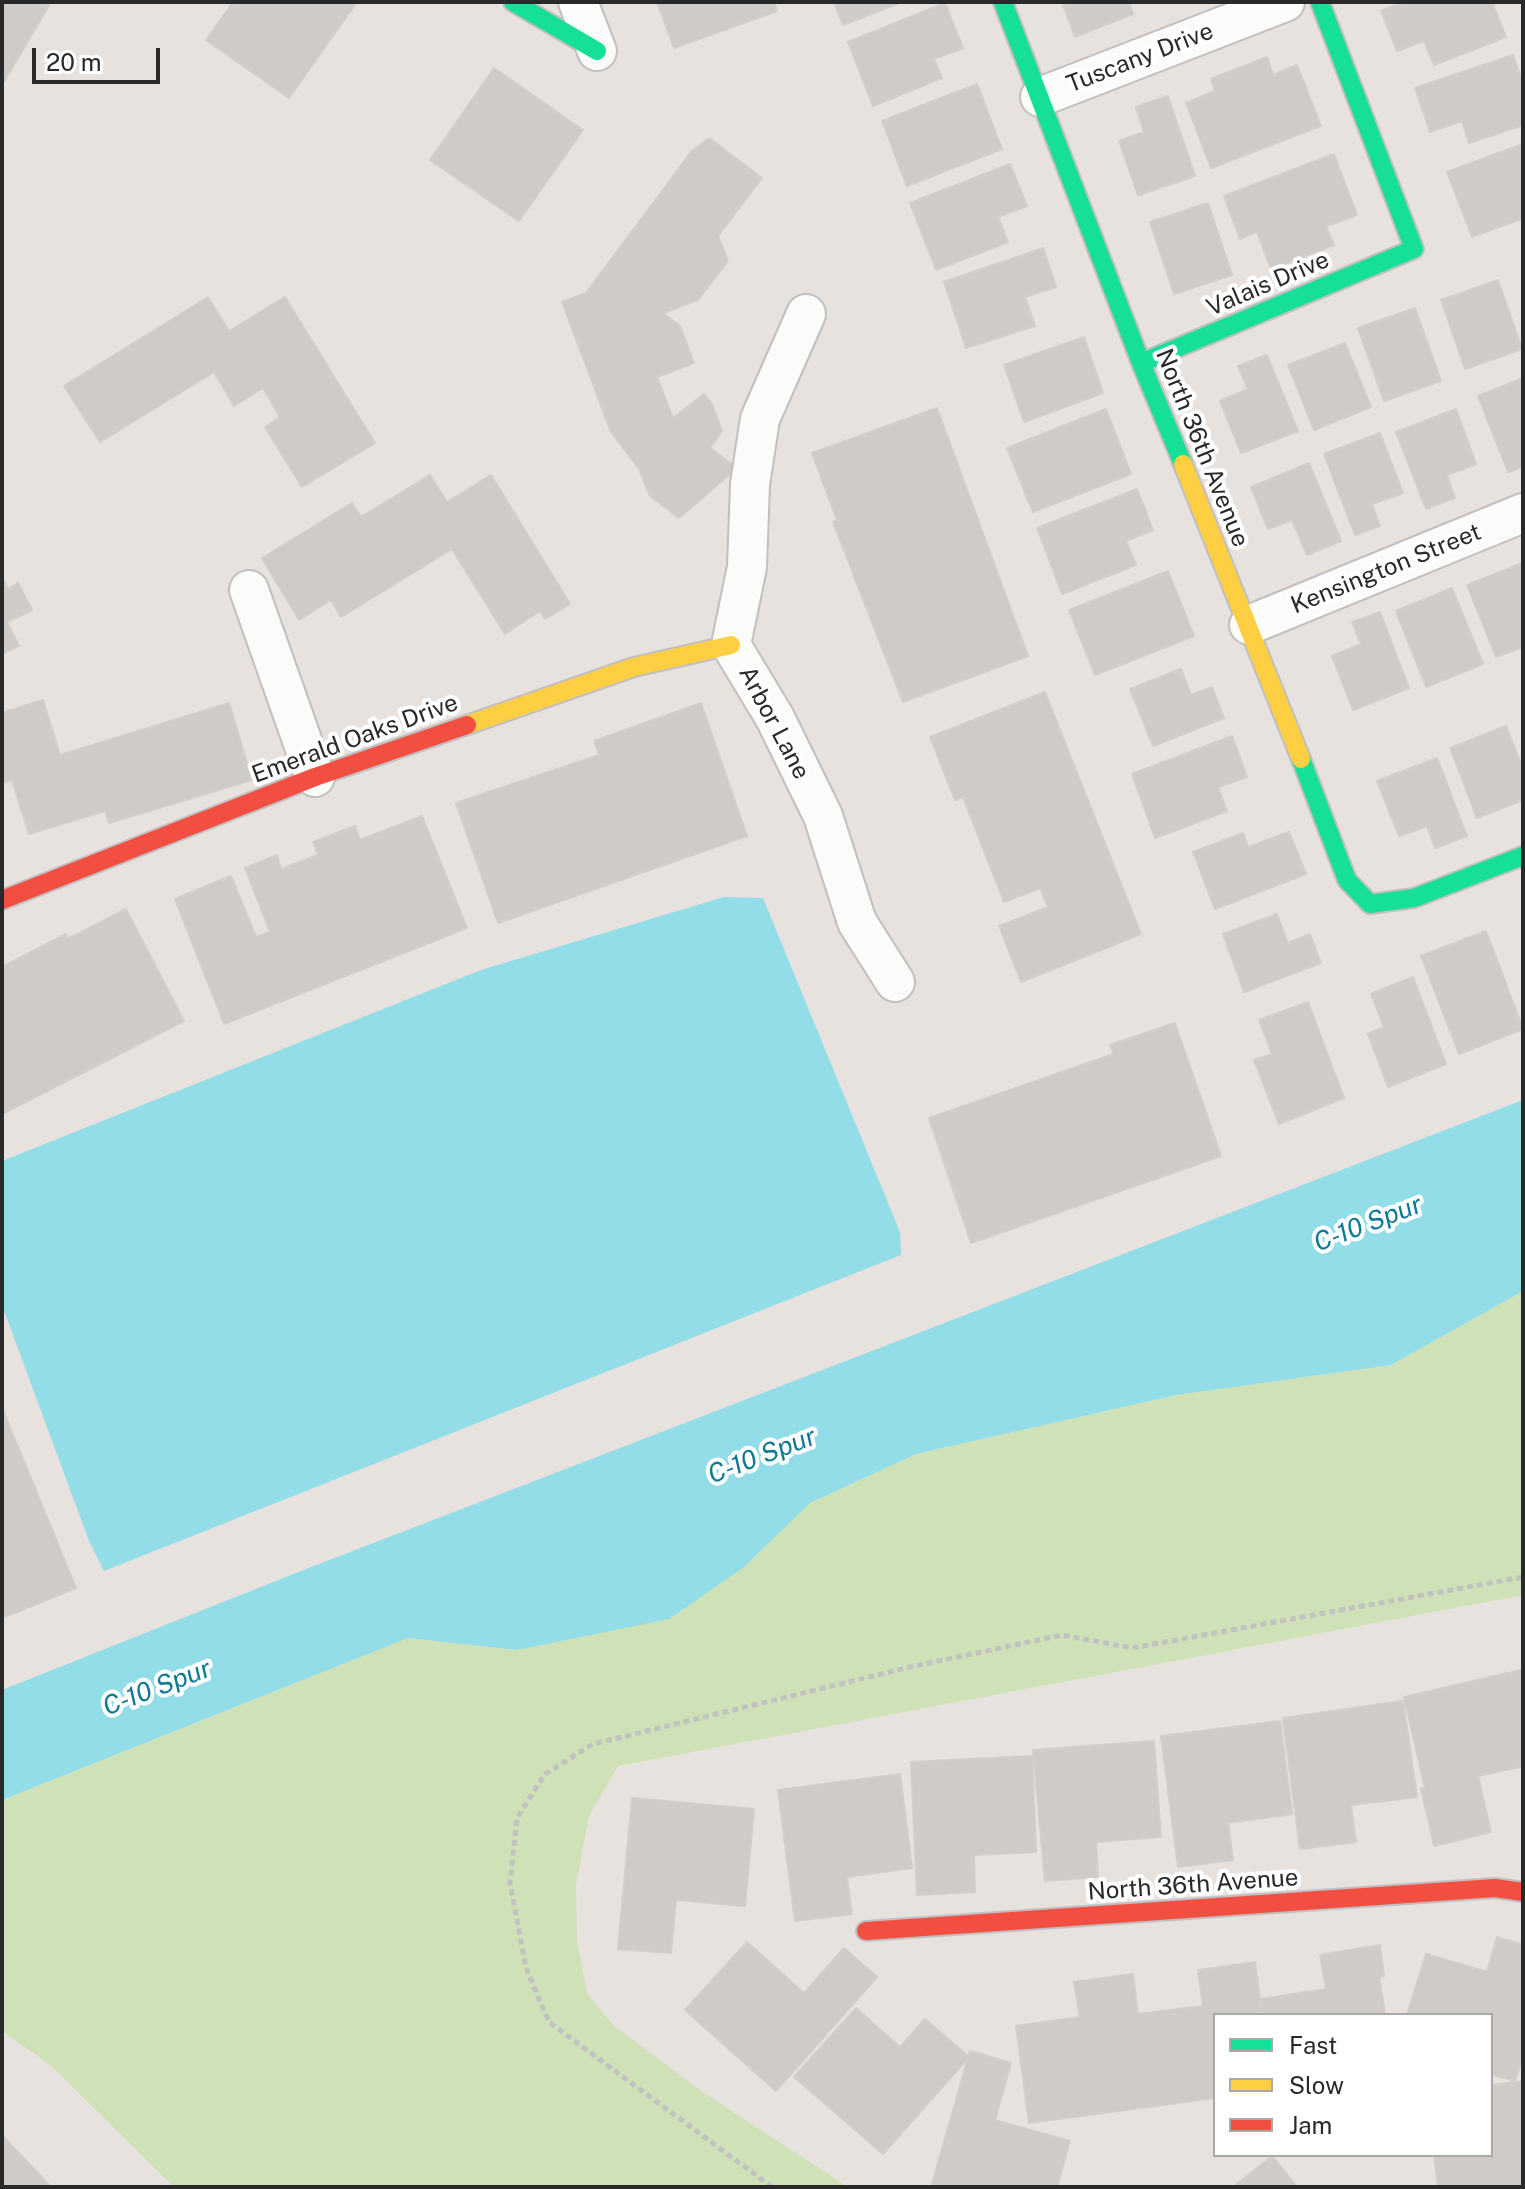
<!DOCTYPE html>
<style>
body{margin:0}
#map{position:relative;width:1525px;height:2189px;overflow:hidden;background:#e7e2de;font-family:"Public Sans",sans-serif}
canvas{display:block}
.frame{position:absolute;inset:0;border:4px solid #292929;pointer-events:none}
.legend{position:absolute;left:1213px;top:2013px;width:280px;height:144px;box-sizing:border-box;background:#fff;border:2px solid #a9a9a9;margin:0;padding:10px 14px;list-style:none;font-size:24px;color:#292929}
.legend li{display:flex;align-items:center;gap:16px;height:40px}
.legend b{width:40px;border:2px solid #a9a9a9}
.scale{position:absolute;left:32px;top:48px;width:128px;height:36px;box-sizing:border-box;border:4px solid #292929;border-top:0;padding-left:10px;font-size:24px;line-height:28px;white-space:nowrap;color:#292929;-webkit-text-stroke:6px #fff;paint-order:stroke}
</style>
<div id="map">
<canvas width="1525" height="2189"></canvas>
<div class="frame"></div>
<ul class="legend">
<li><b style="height:10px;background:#16e098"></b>Fast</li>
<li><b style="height:10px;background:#ffcf43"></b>Slow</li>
<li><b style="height:10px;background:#f24e42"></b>Jam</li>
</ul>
<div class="scale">20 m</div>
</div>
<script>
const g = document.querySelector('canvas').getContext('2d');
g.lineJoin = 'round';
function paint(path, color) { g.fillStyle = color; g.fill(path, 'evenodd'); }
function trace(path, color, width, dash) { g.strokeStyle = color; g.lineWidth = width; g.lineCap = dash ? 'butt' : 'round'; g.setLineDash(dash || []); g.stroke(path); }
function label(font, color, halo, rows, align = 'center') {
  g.font = font + ' "Public Sans",sans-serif'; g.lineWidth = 8; g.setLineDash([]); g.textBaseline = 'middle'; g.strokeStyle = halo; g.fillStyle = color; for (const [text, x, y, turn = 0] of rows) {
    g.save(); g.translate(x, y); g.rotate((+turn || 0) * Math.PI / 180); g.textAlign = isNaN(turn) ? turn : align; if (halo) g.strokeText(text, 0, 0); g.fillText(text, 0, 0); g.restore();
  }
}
const green = new Path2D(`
 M1523,1291v304l-905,171 -29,50 -13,68 1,58 10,51 26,32 88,66 147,96h-674l-125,-123 -47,-33v-231l406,-162 109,12 227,-83 66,-64 106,-49 260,-59 215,-30z`);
const water = new Path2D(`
 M724,897l39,1 137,334 1,23 -797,316 -15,-30 -87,-236v-144l479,-191z
 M1523,1100v191l-132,74 -215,30 -260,59 -106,49 -66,64 -75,52 -152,31 -109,-12 -406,162v-110l304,-121z`);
const building = new Path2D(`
 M2,2h49l-49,83z
 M233,2h124l-68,96 -83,-58z
 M657,2h117l3,9 -103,37z
 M834,2h68l-59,23z
 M1062,2h67l4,12 -58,23z
 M1405,2h87l14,35 -72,28 -10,-24 -27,10 -16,-40z
 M945,3l18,45 -29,11 8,19 -69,28 -25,-64z
 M1513,55l10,28v42l-54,18 -7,-22 -32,11 -15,-44z
 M1267,57l6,18 24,-10 24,61 -110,42 -25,-65 29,-12 -4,-12z
 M494,68l89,62 -64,91 -89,-61z
 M977,84l25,65 -95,37 -25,-65z
 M1168,96l27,80 -57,19 -19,-54 25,-9 -8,-25z
 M709,138l53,40 -44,58 10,25 -30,39 -35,13 17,13 14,37 -37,14 16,41 31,-24 8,10 10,27 -12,17 27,20 -58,50 -29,-22 -11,-27 -28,-37 -49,-130 24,-9 105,-141z
 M1523,144v74l-51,19 -25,-65z
 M1334,154l23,61 -31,11 8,19 -63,24 -14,-37 -17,7 -16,-43z
 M1010,164l17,42 -29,11 10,25 -72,28 -26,-67z
 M1208,203l24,72 -58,19 -24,-72z
 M1043,248l13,39 -31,10 10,29 -69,22 -22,-66z
 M1498,280l24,69 -57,20 -24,-69z
 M208,297l21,34 56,-34 90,146 -73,44 -37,-60 15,-10 -17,-29 -29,18 -20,-34 -114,70 -36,-56z
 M1415,308l26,73 -57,20 -26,-73z
 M1084,337l19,56 -79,29 -20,-57z
 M1345,343l26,64 -57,23 -26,-65z
 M1267,355l31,76 -57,22 -21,-52 28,-12 -10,-23z
 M1523,378v89l-15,5 -30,-76z
 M937,408l91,248 -125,46 -70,-180 4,-2 -25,-67z
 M1106,409l25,65 -98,38 -26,-64z
 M1456,409l20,55 -29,11 8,23 -29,11 -30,-77z
 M1380,433l23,60 -31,11 8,22 -25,9 -31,-81z
 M1309,463l32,78 -34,14 -15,-35 -24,9 -17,-42z
 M430,475l17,27 44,-27 79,129 -25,15 -5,-8 -35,23 -53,-85 -111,68 -10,-17 -32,20 -37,-62 90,-55 9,14z
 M1137,489l16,41 -27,11 10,24 -74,29 -25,-66z
 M1523,563v84l-27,10 -29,-72z
 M1168,571l26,65 -99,39 -26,-65z
 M2,577l6,12 10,-6 14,27 -25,12 12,24 -17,8z
 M1452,588l31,76 -57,23 -30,-76z
 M1380,612l29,76 -56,22 -21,-54 29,-12 -9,-22z
 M1181,669l10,26 21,-8 12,31 -71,28 -23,-57z
 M1045,692l96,242 -120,48 -22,-56 49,-19 -8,-19 -36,14 -41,-105 -8,3 -25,-63z
 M43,700l17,55 169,-52 23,77 -143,43 -4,-12 -76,23 -17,-54 -10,3v-70z
 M701,703l46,133 -249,87 -42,-120 143,-48 -5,-14z
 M1506,726l17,43v31l-46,18 -27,-70z
 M1232,736l15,41 -29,10 9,24 -72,27 -23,-64z
 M1437,758l30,78 -32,12 -8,-22 -28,10 -22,-55z
 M422,816l45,112 -243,96 -49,-125 56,-23 25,61 14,-5 -25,-64 32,-13 4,14 37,-14 -5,-13 42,-16 5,14z
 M1289,832l17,42 -91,35 -22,-57 50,-19 5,14z
 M126,909l58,112 -182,93v-147l64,-33 2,5z
 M1277,914l11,29 22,-9 11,29 -77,29 -21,-58z
 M1486,931l37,98 -64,25 -38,-98z
 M1413,977l33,87 -58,23 -20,-53 16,-7 -13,-33z
 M1308,1002l36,96 -65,26 -25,-64 18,-6 -13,-34z
 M1175,1023l46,133 -250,87 -42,-125 185,-64 -4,-9z
 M2,1408l74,180 -74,30z
 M1521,1670l2,96 -45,10 13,56 -57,14 -13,-58h4l-21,-91z
 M1403,1701l14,96 -66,8 5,37 -56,7 -17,-131z
 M1280,1721l12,93 -64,9 5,37 -55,7 -17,-131z
 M1154,1741l7,96 -65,5 2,35 -53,4 -12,-131z
 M1032,1756l4,96 -62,3 1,37 -58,3 -6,-133z
 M900,1774l12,94 -65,9 5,37 -57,7 -17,-131z
 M632,1798l122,11 -9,97 -69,-6 -5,53 -53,-4z
 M1497,1937l26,8v111l-8,25 -24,-7v-59h-84l19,-61 61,18z
 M747,1942l57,51 40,-45 33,29 -101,114 -91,-81z
 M1380,1945l4,31 -5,1 6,38h-122l-2,-16 65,-10 -6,-34z
 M1255,1962l7,53h-47v83l-186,25 -13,-97 64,-9 -6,-35 59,-8 5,40 65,-8 -5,-36z
 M856,2008l44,39 25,-28 44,38 -86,97 -89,-77z
 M970,2051l41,12 -16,57 75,21 -13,46h-126z
 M1523,2081v106h-85l-4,-32h57v-70z
 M2,2135l47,50 -2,2h-45z
 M1272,2156l25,31h-64z`);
const path = new Path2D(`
 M772,2187l-223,-165 -23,-54 -16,-85 7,-65 28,-44 48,-30 317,-77 152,-32 70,13 391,-71`);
const street = new Path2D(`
 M578,2l19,49
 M1040,97l245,-95
 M806,314l-46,105 -10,65 -3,83 -16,78 44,73 48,98 34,106 38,60
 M249,590l66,187
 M1249,625l274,-112`);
const fast = new Path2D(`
 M513,2l84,49
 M1003,2l138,361 42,101
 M1141,363l273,-114 -94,-247
 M1301,759l46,121 23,24 44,-6 109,-42`);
const slow = new Path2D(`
 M1183,464l118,295
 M467,725l167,-58 97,-22`);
const jam = new Path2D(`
 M2,900l313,-123 152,-52
 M866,1931l629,-43 28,4`);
const streetNames = [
 ["Tuscany Drive",1140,58,-21],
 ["Valais Drive",1268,284,-23],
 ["North 36th Avenue",1202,448,68],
 ["Kensington Street",1386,569,-22],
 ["Arbor Lane",774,723,62],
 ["Emerald Oaks Drive",355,739,-20],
 ["North 36th Avenue",1193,1885,-4]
];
const waterNames = [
 ["C-10 Spur",1368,1224,-21],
 ["C-10 Spur",762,1456,-21],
 ["C-10 Spur",157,1688,-21]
];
paint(green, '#cee1b7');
paint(water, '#92dde8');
paint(building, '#cecbc8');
trace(building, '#d2ceca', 2);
trace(street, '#c1bfc0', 42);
trace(fast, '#c1bfc0', 22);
trace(slow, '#c1bfc0', 22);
trace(jam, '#c1bfc0', 22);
trace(path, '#c3c2c2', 5, [6, 4]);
trace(street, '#fbfbfa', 38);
trace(fast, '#16e098', 18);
trace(slow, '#ffcf43', 18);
trace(jam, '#f24e42', 18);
label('24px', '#292929', '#fff', streetNames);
label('italic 26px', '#0f7996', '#fff', waterNames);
</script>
